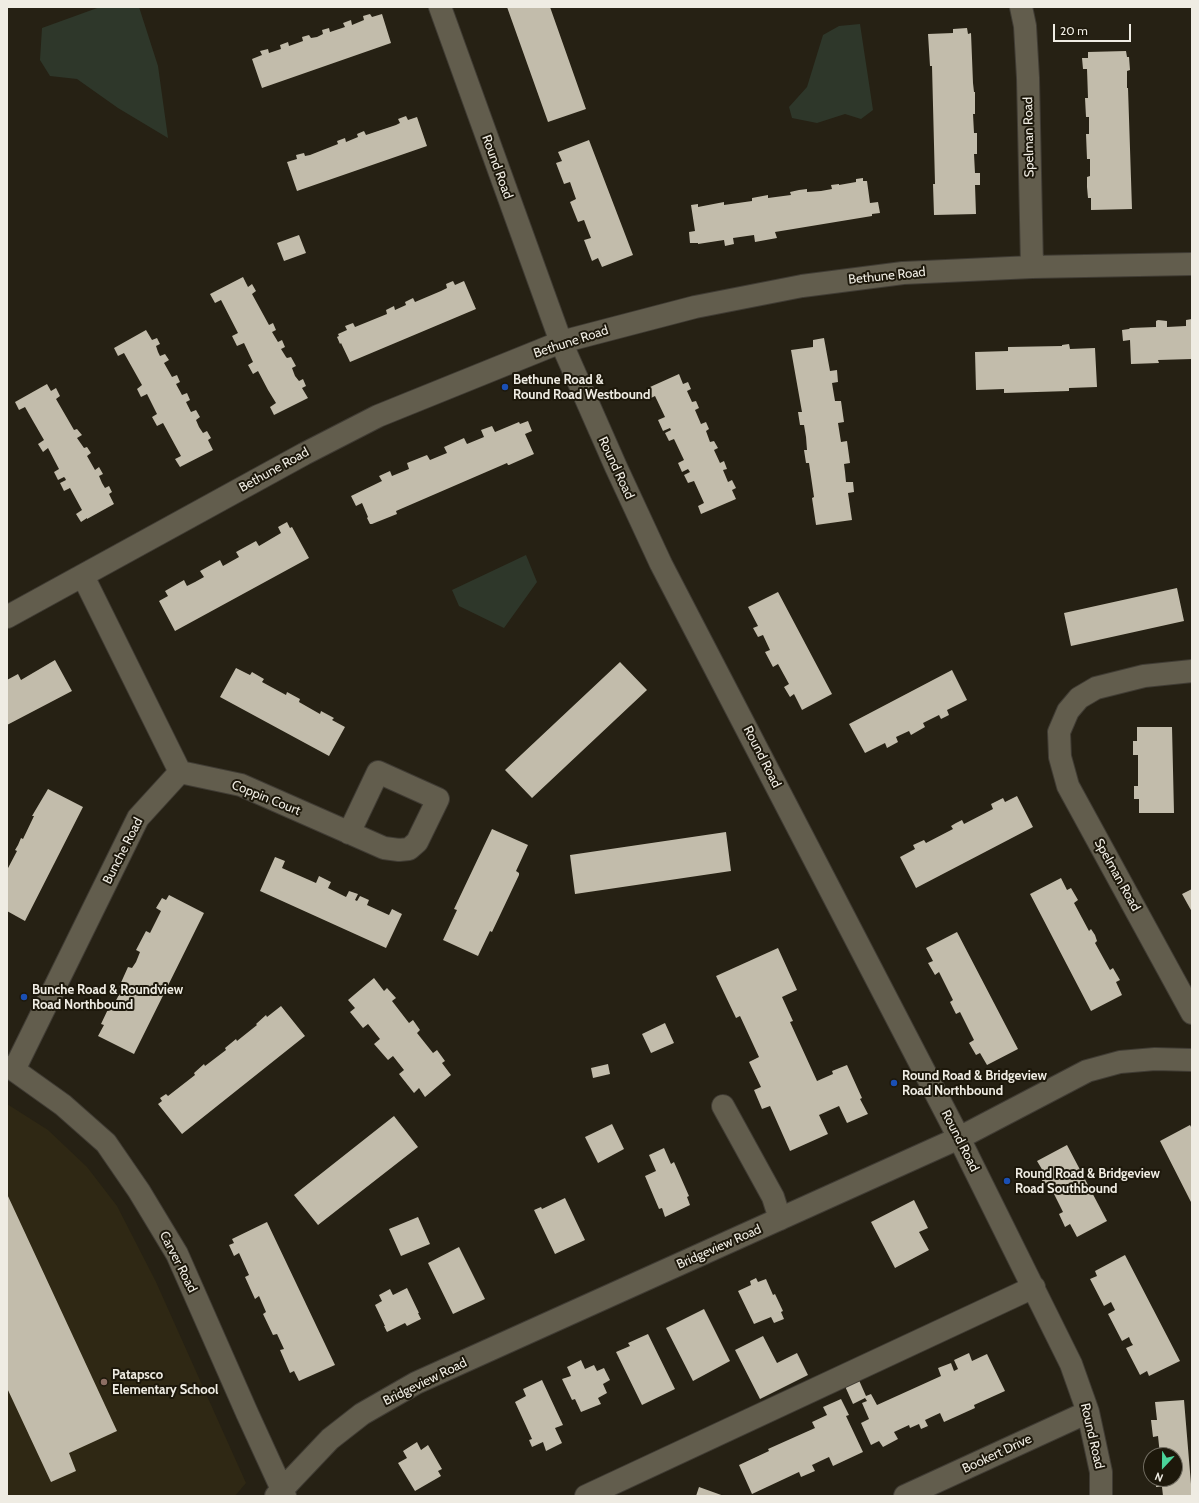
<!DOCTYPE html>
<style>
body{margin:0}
#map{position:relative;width:1199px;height:1503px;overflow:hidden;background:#262114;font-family:Cabin,sans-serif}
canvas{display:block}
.frame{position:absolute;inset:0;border:8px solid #efece3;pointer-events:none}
.north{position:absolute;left:1143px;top:1447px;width:40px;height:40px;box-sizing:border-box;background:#1d180b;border:1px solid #716d61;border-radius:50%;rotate:202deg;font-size:11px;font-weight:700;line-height:16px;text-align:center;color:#efece3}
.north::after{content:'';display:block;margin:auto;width:14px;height:18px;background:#4bd49b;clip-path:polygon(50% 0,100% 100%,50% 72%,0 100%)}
.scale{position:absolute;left:1053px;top:24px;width:78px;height:18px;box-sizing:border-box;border:2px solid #efece3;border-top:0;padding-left:5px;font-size:12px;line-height:14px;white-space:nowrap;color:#efece3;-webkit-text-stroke:3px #1d180b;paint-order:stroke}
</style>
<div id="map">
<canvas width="1199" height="1503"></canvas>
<div class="frame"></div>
<div class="north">N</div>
<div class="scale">20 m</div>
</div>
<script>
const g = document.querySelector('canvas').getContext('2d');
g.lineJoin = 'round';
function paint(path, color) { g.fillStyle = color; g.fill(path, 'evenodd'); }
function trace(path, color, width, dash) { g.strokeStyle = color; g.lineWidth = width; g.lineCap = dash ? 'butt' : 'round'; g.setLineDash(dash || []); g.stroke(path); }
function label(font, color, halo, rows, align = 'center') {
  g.font = font + ' Cabin,sans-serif'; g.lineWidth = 4; g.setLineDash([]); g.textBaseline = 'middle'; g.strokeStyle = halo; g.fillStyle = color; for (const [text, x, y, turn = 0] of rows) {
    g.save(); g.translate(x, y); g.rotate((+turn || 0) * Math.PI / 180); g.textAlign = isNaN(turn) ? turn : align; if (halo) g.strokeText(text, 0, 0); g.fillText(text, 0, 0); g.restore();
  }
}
const built = new Path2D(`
 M7,1104l41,26 39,37 30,39 39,76 90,201 -11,13h-228z`);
const green = new Path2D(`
 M100,7h39l19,59 10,72 -50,-30 -41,-29 -27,-3 -10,-16 2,-32z
 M860,24l13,86 -12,9 -16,-5 -28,9 -25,-5 -3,-11 18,-20 16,-52 16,-9z
 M526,555l11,27 -33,46 -45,-22 -7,-16z`);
const building = new Path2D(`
 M507,7h43l36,102 -38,13z
 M370,14l2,3 10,-3 9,29 -129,45 -10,-29 10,-4 -2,-4 8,-2 1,4 12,-4 -1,-4 8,-3 1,4 14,-5 -1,-4 7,-2 2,3 6,-1 6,-3 -1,-4 7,-2 1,4 15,-5 -2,-4 8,-3 1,5 12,-5 -1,-4z
 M967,28l1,6 3,-1 2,50 1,9h1v22h-2l1,19h3v21h-3l1,19h5v12h-5l1,29 -42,1 -1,-31h2l-3,-118h-2l-2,-32 25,-1v-4z
 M1126,51l1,6h2l1,13 -3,1v17h1l4,121 -41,1v-12h-3l-1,-11v-10l3,-1v-17h-3l-1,-25h3v-17h-3l-1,-19h3l-1,-29h-4l-1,-11h6v-6z
 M406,116l2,4 9,-3 10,29 -130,45 -10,-29 10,-3 -1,-4 8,-2 1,3 5,-1 28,-11 -1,-3 8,-3 1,4 12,-5 -1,-3 7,-3 2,4 30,-10 4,-2 -2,-4z
 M589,140l44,115 -31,12 -4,-9 -6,3 -8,-21 7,-2 -4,-10 -3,-8 -6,2 -8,-20 6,-3 -6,-17 -6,2 -8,-21 6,-2 -4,-9z
 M863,178v3h4l3,22 8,-1 2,11 -8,1v2l-97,16 2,6 -22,4 -1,-7 -21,3 1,6 -9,2 -1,-6 -26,4v-1h-8l-1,-11 6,-1 -4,-26 7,-1v3l26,-5v3l28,-4v-3l16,-3v3l23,-3 -1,-3 9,-2 8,-1v3l14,-1 11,-2 -1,-4 8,-1v1l17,-3v-3z
 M299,235l7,18 -22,8 -7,-18z
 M243,277l5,10 4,-3 4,7 -4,3 17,31 4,-2 3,7 -4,2 6,10 4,-2 3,7 -4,2 5,8 1,1 4,-1 5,9 -4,2 3,8 4,5 4,-2 3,7 -4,2 6,10 -34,17 -4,-8 6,-4 -8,-13 -10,-19 -5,3 -5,-9 5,-3 -9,-19 -7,3 -5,-10 6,-3 -17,-33 -6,3 -5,-9z
 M453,281l2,4 9,-4 12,28 -126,53 -9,-19 -1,1 -3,-7 2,-1 -1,-2 9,-4 -2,-4 8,-3 2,4 32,-13 -1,-4 8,-4 1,4 11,-5 -1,-3 8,-4 2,4 26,-11 6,-3 -1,-4z
 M1192,319v40l-34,1 1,3 -28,1 -1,-24 -7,1 -1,-11 7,-1 1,-1 26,-1v-6l2,-1 9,1v6l19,-1v-6z
 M146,330l6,10 5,-2 3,6 -4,2 2,6 2,4 5,-2 4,6 -5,3 8,14 5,-2 3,7 -4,2 6,11 5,-2 3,7 -4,2 5,10 5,-2 4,7 -4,3 3,7 4,6 4,-2 4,7 -3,2 5,10 -33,17 -5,-8 6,-3 -18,-33 -6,3 -5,-9 5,-3 -10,-20 -6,3 -4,-8 5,-4 -18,-32 -6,3 -4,-8z
 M824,338l6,33 7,-1 1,12 -6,1 3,18h6l3,21 -6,1 3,19 6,-1 3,22 -6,1 1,8 1,10h7l1,10 -6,1 4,27 -36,5 -4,-27 2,-1 -5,-34h-3l-2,-13h3l-1,-13 -2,-12h-4l-2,-13h4l-11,-62 22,-3v-7z
 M1069,344l1,5 25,-1 2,39 -28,1v3l-65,2v-4l-28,1 -1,-38 33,-1v-4l54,-1v-1z
 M679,374l4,10 5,-2 3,7 -4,2 5,11 4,-1 3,7 -4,2 6,14 5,-2 3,7 -3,2 4,11 4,-1 4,7 -4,2 6,13 4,-2 3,8 -4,1 5,12 4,-2 4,8 -4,2 4,9 -35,15 -3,-8 6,-3 -10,-22 -6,2 -4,-8 6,-3 -2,-3 -6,3 -4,-9 6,-3 -10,-21 -5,2 -4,-8 6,-3 -1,-2 -7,3 -5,-11 7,-3 -10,-21 -6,3 -4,-8 6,-3 -1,-1z
 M47,384l4,7 5,-3 4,8 -4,3 18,31 3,-1 5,6 -5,3 7,10 3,-1 4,6 -4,3 8,14 4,-3 4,7 -4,2 3,7 3,5 4,-2 3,6 -3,2 5,10 -27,15v-1l-6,4 -5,-8 6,-4 -12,-22 -6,3 -4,-8 6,-3 -1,-2 -1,-1 -6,3 -4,-8 5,-3 -11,-21 -5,4 -5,-8 6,-4 -11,-19 -8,-14 -6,3 -4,-8z
 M528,421l4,10 -7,3 9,20 -25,11h-1l-1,-2 -111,48 1,3 -25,10h-2l-3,-6 1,-1 -6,-14 -6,3 -5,-10 31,-15 -3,-5 11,-5 2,5 17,-7 -2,-6 20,-8 3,5 17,-7 -3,-6 20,-9 3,6 17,-7 -3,-7 11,-4 3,6 24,-10 1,2z
 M287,522l3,6 2,-1 17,31 -134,73 -16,-30 9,-5 -3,-5 19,-11 3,6 8,-4 9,-5 -4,-6 20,-11 3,6 16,-9 -3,-5 20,-11 3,5 22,-13 -3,-6z
 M1177,588l7,33 -113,25 -7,-33z
 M778,592l54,102 -30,16 -8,-16 -4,3 -6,-10 5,-3 -11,-20 -5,3 -8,-15 5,-2 -7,-15 -5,2 -5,-9 5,-2 -10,-19z
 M55,660l17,31 -65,34v-45l11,-6 3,6z
 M620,662l27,28 -115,108 -27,-28z
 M236,668l14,7 2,-3 12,7 -2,3 24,13 1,-3 13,7 -1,3 21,12 1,-3 13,7 -2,2 13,7 -16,29 -109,-59z
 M952,670l15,30 -20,10 2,5 -8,4 -2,-4 -16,8 2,4 -14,8 -2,-4 -13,6 2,5 -11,6 -2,-5 -20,10 -16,-29z
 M1137,727h35l2,86h-35v-14h-5v-13h4v-31h-5v-14h4z
 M48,789l35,18 -58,114 -18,-10v-41l10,-19 -2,-1 3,-5 3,-7 2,1 11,-23h-2z
 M1017,796l16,31 -117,61 -16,-31 15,-8 -2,-4 11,-5 2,3 27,-14 -2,-3 5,-3 6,-3 2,4 29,-15 -2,-5 12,-6 2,4z
 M492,829l36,16 -12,26 3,2v2l-27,57 -2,-1 -12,25 -35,-16 14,-30 -3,-1z
 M726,832l5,39 -156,23 -5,-39z
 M275,857l10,4 -3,7 34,15 3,-7 12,6 -3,6 18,9 3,-6 9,3 -3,6 2,1 3,-5 9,4 -2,5 22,10 3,-6 10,5 -16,34 -126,-57z
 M1061,878l6,12 4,-2 7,12 -4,3 15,28 2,-2 4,6 2,6 -2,2 15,27 3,-2 7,12 -4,2 6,13 -31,16 -61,-117z
 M1192,889v23l-10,-18z
 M169,895l35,18 -70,141 -36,-18 6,-11 -3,-1 9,-19 3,1 9,-17 -3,-2 9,-20 4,1 4,-6 4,-10 -4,-2 10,-19 4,2 11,-22 -5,-3 6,-10 4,2z
 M957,932l61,117 -31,16 -7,-12 -4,2 -7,-12 5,-3 -14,-28 -4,2 -6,-12 3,-2 -14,-28 -4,3 -7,-12 5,-2 -7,-13z
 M778,948l19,42 -15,7 11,24 -3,1 27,59 16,-7 -1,-3 15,-6 15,33 -2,1 8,15 -21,9 -8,-17 -20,9 9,19 -38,17 -20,-45 -8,3 -8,-19 7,-3 -12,-25 10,-5 -19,-41 -4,2 -20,-42z
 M374,978l10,13 3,-3 9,10 -4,3 17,22 4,-3 7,10 -3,3 16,20 4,-3 8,11 -3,2 9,12 -26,22 -6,-9 -5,5 -15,-19 5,-4 -11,-14 -5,4 -14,-16 6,-5 -12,-15 -5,4 -13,-16 5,-4 -7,-8z
 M281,1006l24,30 -123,98 -24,-30 4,-3 -2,-3 6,-4 2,2 27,-21 -1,-2 10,-9 1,2 21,-16 -1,-2 11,-9 1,2 20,-16 -1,-1 10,-9 1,2z
 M665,1023l9,20 -23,10 -9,-19z
 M608,1064l2,10 -17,4 -2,-10z
 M394,1116l24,31 -100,78 -24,-30z
 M612,1124l12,25 -26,14 -13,-26z
 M1190,1125l2,4v75l-32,-63z
 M1067,1145l40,76 -30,16 -7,-13 -5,3 -6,-13 4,-2 -15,-30 -4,2 -6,-11 5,-2 -6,-10z
 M664,1148l7,16 3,-2 15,34 -2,1 3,8 -25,12 -3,-9 -3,1 -14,-33 11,-5 -7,-16z
 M7,1194l110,237 -48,22 7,18 -25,11 -44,-94z
 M565,1198l20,42 -30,14 -21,-44 7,-3 1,2z
 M914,1200l14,28 -9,4 10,18 -34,18 -24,-46z
 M418,1217l12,27 -29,12 -12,-27z
 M267,1222l68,143 -36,16 -5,-10 -4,2 -10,-23 4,-1 -7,-15 -4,1 -10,-21 3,-2 -7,-16 -4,3 -10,-22 4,-2 -10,-22 -5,3 -5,-11 5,-2 -2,-4z
 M459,1247l26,52 -32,15 -25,-51z
 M1125,1255l55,106 -31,15 -2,-5 -7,4 -14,-27 7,-3 -2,-3 -2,-5 -7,4 -14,-27 7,-4 -4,-8 -7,4 -14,-27 7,-3 -2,-5z
 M756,1278l2,4 8,-3 7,16 2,-1 8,17 -2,1 3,7 -10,4 -3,-6 -17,7 -16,-33 13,-6 -1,-4z
 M407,1288l12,25h-1l3,6 -14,7 -2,-3 -18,9 -3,-6h1l-10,-21 7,-4 -3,-6 11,-6 3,6z
 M704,1309l26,52 -37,20 -27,-53z
 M648,1334l27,55 -33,16 -26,-53 14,-6 -2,-3z
 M763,1336l14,27 20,-10 11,22 -48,24 -25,-49z
 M969,1353l3,8 15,-7 18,37 -31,14 1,3 -31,14 -4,-9 -15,7 3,6 -7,3 -2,-5 -9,4 -1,-3 -15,7 4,7 -15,8 -4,-6 -8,4 -10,-22 8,-4 -7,-16 5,-2 -2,-3 -12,6 -9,-20 14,-6 8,18 5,-2 6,11 64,-29 -3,-8 13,-5 3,8 4,-2 -4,-9z
 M581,1360l4,9 9,-4 3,6 7,-3 6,12 -7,4 4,9 -9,5 3,6 -20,8 -6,-13 -3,1 -10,-21 9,-3 -4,-9z
 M542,1380l21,45 -8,3 7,15 -16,8 -3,-9 -11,5 -3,-7 3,-1 -17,-37 11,-6 -3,-7z
 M841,1399l8,16 -3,1 17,36 -30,14 -4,-9 -17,8 3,6 -14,6 -2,-5 -47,22 -13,-29 30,-14 -1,-2 47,-21 -3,-6 15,-7 -4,-8z
 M1184,1400l8,96h-29l-1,-9h-6v-8h19v-24h-15l-2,-19 -5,1 -2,-17h6l-2,-18z
 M417,1442l4,8 7,-5 14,24 -4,2 3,5 -26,15 -17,-28 9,-5 -4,-7z
 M699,1487l25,9h-28z`);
const minor = new Path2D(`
 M440,7l121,335 55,125 45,97 298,574 112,226 17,48 13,60v24
 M1021,7l4,19 3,52 4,189
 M83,576l97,196
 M7,617l297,-163 74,-38 183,-74 134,-35 107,-21 101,-13 129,-6 160,-3
 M1192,671l-48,5 -48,12 -17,10 -11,13 -9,21 1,25 8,29 124,227
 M180,772l61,13 143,63 15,2 10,-1 8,-7 21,-43 -60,-27 -29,61
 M7,1067l7,3 49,35 43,38 33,48 38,63 70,159 38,83
 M14,1070l124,-252 42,-46
 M723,1106l50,91 7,22
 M276,1496l54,-57 32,-25 54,-31 543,-245 128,-67 33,-9 35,-3 37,1
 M586,1496l448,-209
 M905,1496l183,-84`);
const markers = [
 [505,387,4,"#1a4fb4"],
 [24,997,4,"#1a4fb4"],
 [894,1083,4,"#1a4fb4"],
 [1007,1181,4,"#1a4fb4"],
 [104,1382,4,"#8d6e63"]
];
const streetNames = [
 ["Spelman Road",1029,137,-91],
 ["Round Road",497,167,70],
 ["Bethune Road",887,276,-6],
 ["Bethune Road",571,342,-18],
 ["Round Road",616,468,65],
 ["Bethune Road",274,470,-29],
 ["Round Road",762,757,63],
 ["Coppin Court",266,798,22],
 ["Bunche Road",123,851,-63],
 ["Spelman Road",1117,875,61],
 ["Round Road",960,1141,63],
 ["Bridgeview Road",719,1247,-24],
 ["Carver Road",178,1262,63],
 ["Bridgeview Road",425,1382,-26],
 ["Round Road",1092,1436,77],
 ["Bookert Drive",997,1454,-25]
];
const poiNames = [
 ["Bethune Road &",513,380],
 ["Round Road Westbound",513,395],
 ["Bunche Road & Roundview",32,990],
 ["Road Northbound",32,1005],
 ["Round Road & Bridgeview",902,1076],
 ["Road Northbound",902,1091],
 ["Round Road & Bridgeview",1015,1174],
 ["Road Southbound",1015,1189],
 ["Patapsco",112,1375],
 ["Elementary School",112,1390]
];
paint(built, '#2f2814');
paint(green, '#2e372a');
paint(building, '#c2bcab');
trace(minor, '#403c34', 24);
trace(minor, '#625d4d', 22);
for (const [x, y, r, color] of markers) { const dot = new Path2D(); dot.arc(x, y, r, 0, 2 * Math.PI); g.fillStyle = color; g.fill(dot); trace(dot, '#1d180b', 1.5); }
label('13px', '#efece3', '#1d180b', streetNames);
label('bold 13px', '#efece3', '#1d180b', poiNames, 'left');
</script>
